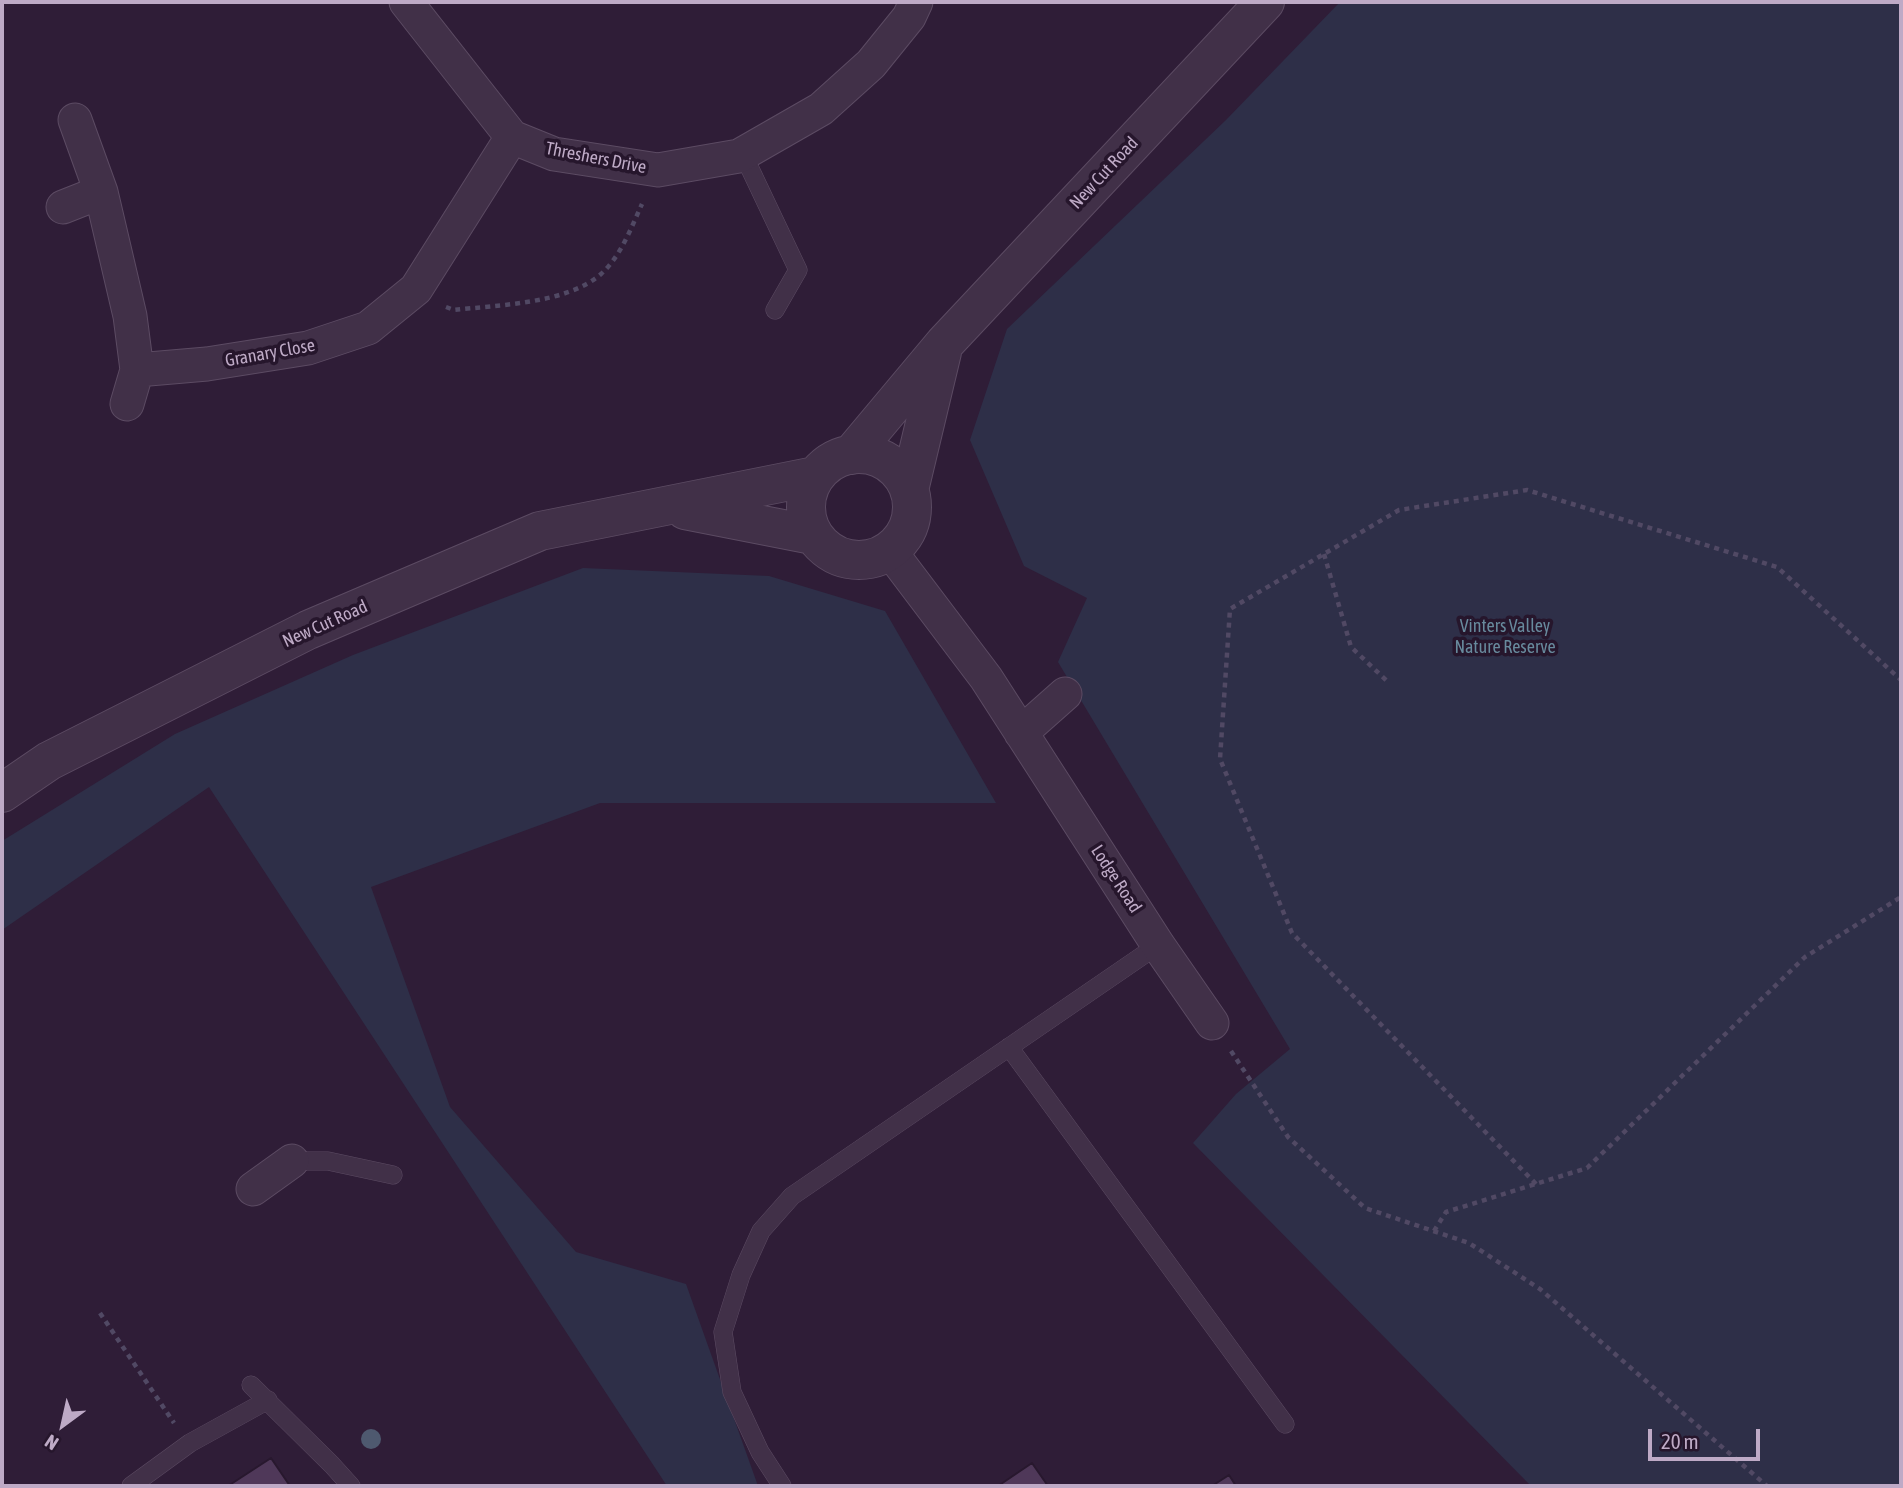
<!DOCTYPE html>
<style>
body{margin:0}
#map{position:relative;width:1903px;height:1488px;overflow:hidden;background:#2f1d37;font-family:"Asap Condensed",sans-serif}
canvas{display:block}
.frame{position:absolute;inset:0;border:4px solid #beaac6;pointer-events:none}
.north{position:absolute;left:28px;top:1390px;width:70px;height:70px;-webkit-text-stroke:5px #26162c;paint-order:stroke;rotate:213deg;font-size:19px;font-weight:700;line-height:28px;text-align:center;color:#beaac6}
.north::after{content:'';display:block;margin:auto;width:24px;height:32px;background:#beaac6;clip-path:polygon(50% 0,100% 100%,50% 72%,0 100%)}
.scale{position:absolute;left:1648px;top:1429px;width:112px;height:32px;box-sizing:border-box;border:4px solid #beaac6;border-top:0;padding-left:9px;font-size:21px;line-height:24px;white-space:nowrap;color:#beaac6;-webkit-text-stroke:5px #26162c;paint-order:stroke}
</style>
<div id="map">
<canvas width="1903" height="1488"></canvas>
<div class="frame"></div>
<div class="north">N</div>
<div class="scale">20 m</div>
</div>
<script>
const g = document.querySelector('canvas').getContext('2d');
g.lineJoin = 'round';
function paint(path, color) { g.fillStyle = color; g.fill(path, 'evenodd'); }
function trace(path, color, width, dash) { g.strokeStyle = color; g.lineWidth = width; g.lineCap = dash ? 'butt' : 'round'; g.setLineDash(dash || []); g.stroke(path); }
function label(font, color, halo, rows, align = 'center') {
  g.font = font + ' "Asap Condensed",sans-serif'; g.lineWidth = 7; g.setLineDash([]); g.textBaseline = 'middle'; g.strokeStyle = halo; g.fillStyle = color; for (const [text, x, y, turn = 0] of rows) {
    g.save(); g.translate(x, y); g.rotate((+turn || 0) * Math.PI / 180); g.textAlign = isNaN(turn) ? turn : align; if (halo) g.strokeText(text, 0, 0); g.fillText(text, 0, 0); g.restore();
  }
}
const green = new Path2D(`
 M1340,2h561v1484h-370l-338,-343 43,-49 54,-45 -232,-387 29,-64 -63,-32 -54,-126 37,-111 219,-209z
 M583,568l186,8 116,35 111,192h-396l-229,84 79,220 126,145 110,32 72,202h-91l-458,-699 -207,143v-89l173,-107 178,-79z`);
const building = new Path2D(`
 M271,1458l19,28h-62z
 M1032,1463l16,23h-50z
 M1229,1475l7,11h-24z`);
const path = new Path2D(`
 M446,307l8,3c43,-5 113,-6 147,-36 20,-18 30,-46 41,-70
 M1324,554l27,93 36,34
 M1231,1051l57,86 77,71 104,35 71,46 227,197
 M1536,1184l-244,-251 -72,-174 10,-150 169,-99 128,-20 250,77 124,113
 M1434,1231l12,-19 141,-44 218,-211 96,-60
 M100,1313l74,110`);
const service = new Path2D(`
 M743,154l55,116 -23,40
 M1009,1047l276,377
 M292,1161h36l65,14
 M251,1385l81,80 19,21
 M131,1486l59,-43 78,-43
 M782,1486l-22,-34 -28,-60 -9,-60 18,-57 20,-44 31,-35 366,-251`);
const minor = new Path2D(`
 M406,2l106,135 42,17 104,16 81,-14 82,-47 50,-45 38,-47 7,-15
 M75,120l26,72 29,124 7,54 -10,34
 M63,207l38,-15
 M137,370l70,-6 101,-16 60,-20 48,-39 96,-152
 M890,551l96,127 172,267 54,78
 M1021,733l44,-39
 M253,1189l39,-28`);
const tertiary = new Path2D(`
 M806 507a53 53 0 1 1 106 0a53 53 0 1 1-106 0Z
 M851,455l93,-111 321,-342
 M909,490l33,-138
 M685,510l128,25
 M2,793l47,-32 259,-131 232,-99 275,-55`);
const trees = [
 [371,1439]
];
const streetNames = [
 ["Threshers Drive",596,158,11],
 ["New Cut Road",1104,173,-47],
 ["Granary Close",270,353,-10],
 ["New Cut Road",325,624,-24],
 ["Lodge Road",1116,879,57]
];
const parkNames = [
 ["Vinters Valley",1505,626],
 ["Nature Reserve",1505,647]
];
paint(green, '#2e2f48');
paint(building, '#4f3859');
trace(building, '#28182e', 2);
trace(service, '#5c4b63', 19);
trace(minor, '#5c4b63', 35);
trace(tertiary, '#5c4b63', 40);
trace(path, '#514964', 4.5, [5, 5]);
trace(service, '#413048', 18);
trace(minor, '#413048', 33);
trace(tertiary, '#413048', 38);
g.fillStyle = '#4e596f';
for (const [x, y] of trees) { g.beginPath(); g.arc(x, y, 10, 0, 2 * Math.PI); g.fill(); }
label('18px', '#beaac6', '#26162c', streetNames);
label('18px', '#688a9d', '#26162c', parkNames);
</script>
